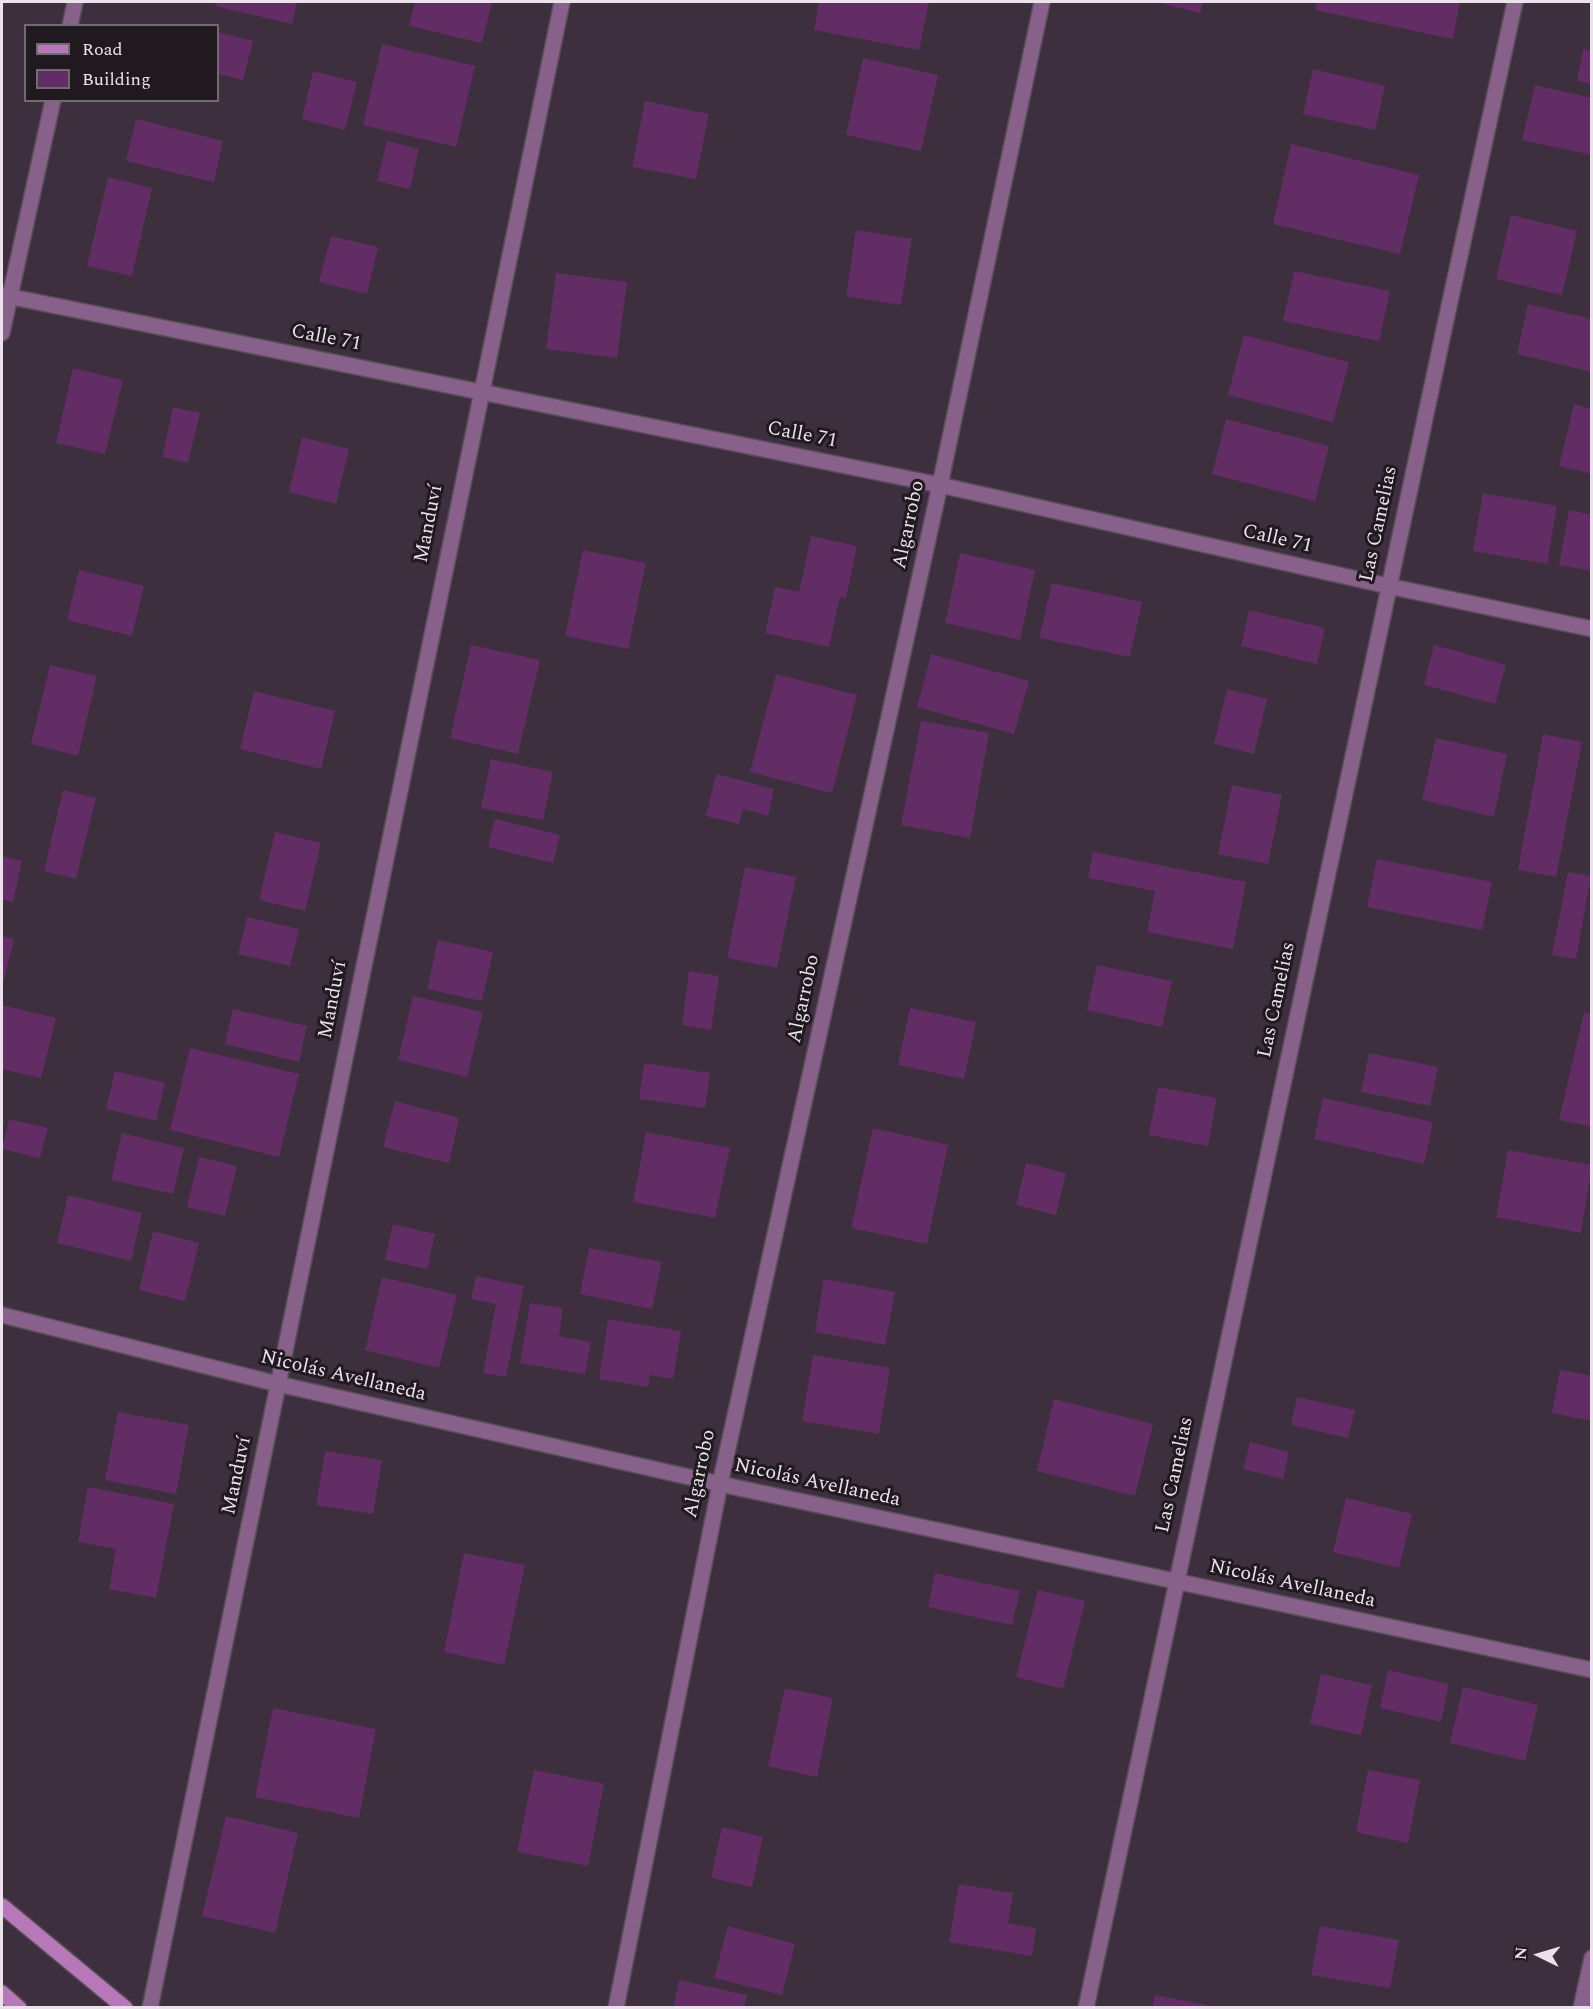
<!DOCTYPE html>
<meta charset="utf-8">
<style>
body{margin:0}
#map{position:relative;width:1593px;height:2009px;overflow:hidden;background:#3d2f3d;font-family:Spectral,serif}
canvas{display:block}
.frame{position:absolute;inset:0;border:3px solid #ebe2eb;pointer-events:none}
.legend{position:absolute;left:24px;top:24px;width:195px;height:78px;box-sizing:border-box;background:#201a20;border:2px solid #716a71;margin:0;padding:8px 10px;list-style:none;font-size:18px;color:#ebe2eb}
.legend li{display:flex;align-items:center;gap:12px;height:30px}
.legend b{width:30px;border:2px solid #716a71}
.north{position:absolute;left:1509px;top:1925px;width:60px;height:60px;-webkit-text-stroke:4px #201a20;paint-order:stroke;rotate:275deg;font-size:16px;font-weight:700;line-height:24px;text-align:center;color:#ebe2eb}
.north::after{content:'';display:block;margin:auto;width:21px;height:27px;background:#ebe2eb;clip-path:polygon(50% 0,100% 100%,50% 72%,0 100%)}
</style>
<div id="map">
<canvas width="1593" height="2009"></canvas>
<div class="frame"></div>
<ul class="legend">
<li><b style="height:8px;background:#b678b8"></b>Road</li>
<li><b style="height:16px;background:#622d65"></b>Building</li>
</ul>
<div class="north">N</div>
</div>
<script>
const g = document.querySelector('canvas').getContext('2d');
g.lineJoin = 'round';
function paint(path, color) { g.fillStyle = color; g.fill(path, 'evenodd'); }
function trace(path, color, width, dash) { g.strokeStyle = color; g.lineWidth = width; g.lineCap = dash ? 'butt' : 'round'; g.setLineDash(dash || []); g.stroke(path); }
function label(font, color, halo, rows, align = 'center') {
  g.font = font + ' Spectral,serif'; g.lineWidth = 6; g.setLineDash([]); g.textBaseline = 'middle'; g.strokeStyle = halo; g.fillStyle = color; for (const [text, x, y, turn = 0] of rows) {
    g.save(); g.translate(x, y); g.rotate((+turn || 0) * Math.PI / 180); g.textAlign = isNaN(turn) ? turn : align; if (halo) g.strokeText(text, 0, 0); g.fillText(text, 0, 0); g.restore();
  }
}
const building = new Path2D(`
 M216,2h81l-5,22 -77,-18z
 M415,2h77l-10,41 -73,-17z
 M819,2h110l-10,48 -105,-20z
 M1156,2h47l-3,11z
 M1317,2h143l-7,37 -138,-29z
 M218,32l35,9 -10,39 -25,-6z
 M382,44l93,22 -19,81 -93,-22z
 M1583,49l9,2v33l-15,-3z
 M863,58l75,17 -17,76 -75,-16z
 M1313,69l72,17 -10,44 -72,-16z
 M313,71l44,11 -12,48 -43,-11z
 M1535,85l57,13v57l-70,-15z
 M645,101l64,13 -13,65 -64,-12z
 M136,119l87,22 -9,41 -88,-21z
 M387,141l32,8 -9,40 -33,-8z
 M1291,144l128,31 -19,79 -127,-30z
 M108,177l44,11 -20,88 -45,-10z
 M1511,215l66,16 -15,64 -66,-16z
 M856,230l56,9 -11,66 -55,-9z
 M331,236l47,11 -11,47 -48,-12z
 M1294,271l96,20 -11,50 -96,-20z
 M556,273l71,9 -10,76 -71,-9z
 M1528,304l64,15v53l-75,-18z
 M1244,335l105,27 -16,60 -105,-27z
 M73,368l50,12 -18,74 -49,-11z
 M1574,404l18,5v65l-33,-8z
 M173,407l27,6 -12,50 -26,-6z
 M1226,419l103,27 -14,55 -103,-27z
 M302,437l47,12 -13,55 -47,-12z
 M1483,493l74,13 -10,58 -74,-13z
 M1569,510l23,5v56l-33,-6z
 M811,536l46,10 -11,52 -6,-1 -11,50 -64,-14 10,-46 24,5z
 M583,550l63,13 -18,86 -63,-13z
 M960,553l75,17 -15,70 -75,-17z
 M79,570l65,16 -12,50 -65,-16z
 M1052,583l90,19 -12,55 -91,-19z
 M1249,610l76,18 -8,36 -76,-18z
 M471,645l69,15 -22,94 -68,-16z
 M1434,645l72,20 -11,39 -71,-19z
 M931,654l98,27 -15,53 -97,-27z
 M50,665l47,11 -19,80 -47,-12z
 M776,674l81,21 -25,98 -82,-21z
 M1227,689l40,10 -13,55 -40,-10z
 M254,691l81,20 -14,58 -81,-20z
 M921,721l68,12 -19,105 -69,-13z
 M1543,734l39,8 -26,135 -38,-7z
 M1436,738l71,16 -13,63 -72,-17z
 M491,759l62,13 -10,48 -62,-12z
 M716,774l58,15 -6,27 -25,-7 -4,15 -33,-8z
 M1232,785l50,10 -14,69 -50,-10z
 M63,790l33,8 -20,81 -32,-8z
 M495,819l65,16 -7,28 -65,-16z
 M275,832l46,11 -16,68 -46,-11z
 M1093,852l153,30 -13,67 -86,-17 8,-41 -67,-13z
 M2,856l20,5 -9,41 -11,-2z
 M1377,859l115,23 -10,48 -115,-23z
 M745,867l51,10 -19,91 -50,-10z
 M1568,872l23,4 -15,83 -24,-4z
 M247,917l52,12 -9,37 -52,-12z
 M2,936l12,3 -12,48z
 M438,940l55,12 -11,49 -55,-12z
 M1097,965l75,16 -10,46 -75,-17z
 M689,971l30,5 -8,54 -29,-5z
 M413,996l70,16 -16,65 -69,-17z
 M2,1005l54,13 -15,60 -39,-9z
 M910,1008l66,14 -12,57 -66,-14z
 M233,1009l74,17 -8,36 -74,-18z
 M1584,1012l8,2v113l-33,-7z
 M190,1048l109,26 -20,83 -109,-27z
 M1369,1053l69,14 -8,39 -69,-14z
 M644,1063l66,10 -5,35 -66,-9z
 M115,1071l50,12 -9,38 -50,-12z
 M1158,1087l59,11 -9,48 -59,-11z
 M1323,1098l110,24 -9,42 -110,-25z
 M395,1101l64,17 -10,45 -66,-16z
 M9,1119l39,9 -8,30 -38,-9z
 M873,1128l75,17 -21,99 -76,-16z
 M646,1132l84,16 -15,70 -82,-16z
 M122,1133l62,15 -11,46 -62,-14z
 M1508,1150l84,15 -11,68 -85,-16z
 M199,1157l38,9 -12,50 -38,-9z
 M1026,1163l40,10 -10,42 -40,-10z
 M68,1195l74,18 -11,48 -74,-18z
 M393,1224l42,10 -8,35 -42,-9z
 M153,1231l46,12 -14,58 -46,-11z
 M589,1248l73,14 -10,47 -72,-15z
 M476,1276l48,10 -18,91 -23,-4 13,-69 -25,-5z
 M382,1277l75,18 -18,73 -74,-18z
 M824,1279l71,13 -10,53 -70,-13z
 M530,1303l33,5 -4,28 32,6 -6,32 -65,-11z
 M608,1319l73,12 -8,48 -23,-4 -2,12 -49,-8z
 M813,1355l77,13 -11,66 -77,-13z
 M1560,1370l32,6v45l-40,-8z
 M1297,1397l58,13 -7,28 -57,-13z
 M1054,1399l99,25 -18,72 -98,-25z
 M118,1412l71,13 -13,69 -71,-14z
 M1250,1442l39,10 -6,27 -40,-10z
 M325,1451l57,9 -9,54 -57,-9z
 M88,1487l86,17 -18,94 -47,-9 7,-40 -38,-7z
 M1346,1498l66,16 -13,54 -66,-16z
 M464,1553l61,12 -21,100 -60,-13z
 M935,1573l85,18 -8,34 -84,-18z
 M1038,1590l47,11 -22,88 -47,-12z
 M1388,1670l61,14 -8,38 -61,-14z
 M1321,1674l51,11 -11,50 -51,-11z
 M1463,1687l75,18 -13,56 -75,-18z
 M785,1688l48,10 -16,79 -49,-11z
 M273,1708l103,21 -17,89 -104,-21z
 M534,1770l70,14 -16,82 -71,-14z
 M1368,1770l52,10 -12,63 -52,-11z
 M226,1816l72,17 -23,100 -73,-17z
 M722,1827l41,10 -11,50 -41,-9z
 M959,1884l54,9 -5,30 28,5 -4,28 -83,-14z
 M728,1926l67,18 -13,51 -68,-17z
 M1320,1926l79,14 -9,48 -79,-13z
 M679,1980l68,15 -3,13h-71z
 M1155,1995l58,11v2h-61z`);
const street = new Path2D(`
 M70,26l5,-24
 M2,295l938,190 448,101 204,43
 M2,333l51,-233
 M2,1315l276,69 442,100 872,186
 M150,2008c138,-669 269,-1339 412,-2006
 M616,2008l104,-524 220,-999 102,-483
 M1086,2008c140,-670 284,-1338 429,-2006
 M1581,2008l11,-50`);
const secondary = new Path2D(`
 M2,1906l123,102
 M2,1993l17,15`);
const streetNames = [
 ["Calle 71",326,339,11],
 ["Calle 71",802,436,11],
 ["Manduví",430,524,-79],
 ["Las Camelias",1380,524,-78],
 ["Algarrobo",910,525,-78],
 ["Calle 71",1277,540,13],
 ["Algarrobo",805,999,-78],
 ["Manduví",334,1000,-79],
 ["Las Camelias",1278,1000,-78],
 ["Nicolás Avellaneda",343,1377,13],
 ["Algarrobo",701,1474,-78],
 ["Las Camelias",1176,1475,-78],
 ["Manduví",238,1476,-78],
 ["Nicolás Avellaneda",817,1484,12],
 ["Nicolás Avellaneda",1292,1585,12]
];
paint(building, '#622d65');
trace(street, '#594c59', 18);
trace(secondary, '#594c59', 18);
trace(street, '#876189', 15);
trace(secondary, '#b678b8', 15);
label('20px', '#ebe2eb', '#201a20', streetNames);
</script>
